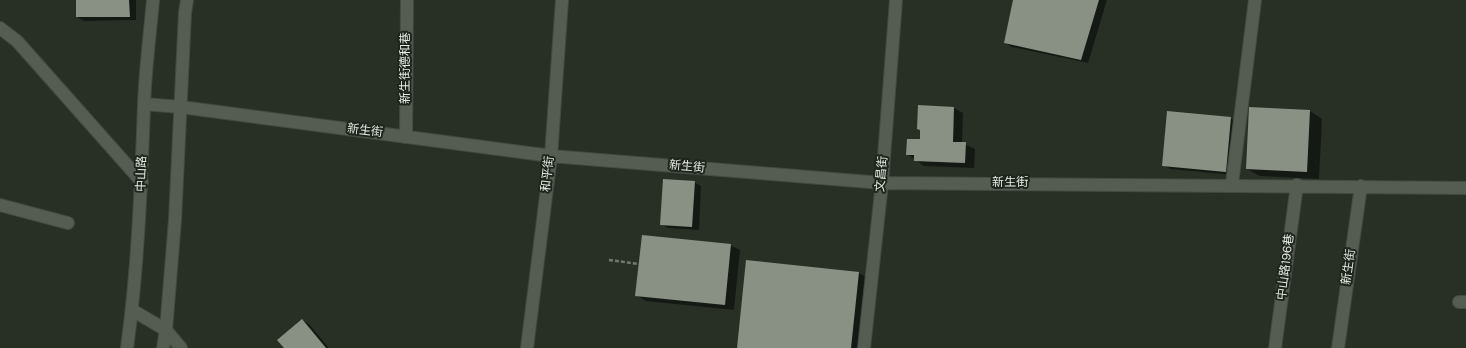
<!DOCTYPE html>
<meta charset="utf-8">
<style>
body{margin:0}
canvas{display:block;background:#282f25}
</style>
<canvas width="1466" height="348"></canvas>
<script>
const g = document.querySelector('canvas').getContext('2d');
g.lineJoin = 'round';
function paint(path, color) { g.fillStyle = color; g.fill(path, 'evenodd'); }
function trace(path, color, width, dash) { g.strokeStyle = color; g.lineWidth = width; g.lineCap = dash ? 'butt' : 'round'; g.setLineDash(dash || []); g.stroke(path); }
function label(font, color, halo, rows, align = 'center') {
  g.font = font + ' "DM Sans","Noto Sans TC",sans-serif'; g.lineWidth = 4; g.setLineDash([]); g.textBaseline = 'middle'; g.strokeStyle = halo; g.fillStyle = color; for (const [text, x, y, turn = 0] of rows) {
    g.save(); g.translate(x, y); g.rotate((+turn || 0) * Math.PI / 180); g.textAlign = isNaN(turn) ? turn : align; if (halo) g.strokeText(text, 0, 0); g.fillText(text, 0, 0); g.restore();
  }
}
const shadow = new Path2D(`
 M77,0h59v20l-52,1 -7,-4z
 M1014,0h93l-19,63 -76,-16 -7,-4z
 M919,106l35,2 9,5 -1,30 13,6 -1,19 -50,-2 -17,-12 14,-14z
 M1310,111l12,8 -3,60 -59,-3 -13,-7z
 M1230,118l7,4 -5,53 -62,-6 -7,-4z
 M694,182l7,4 -2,44 -31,-2 -7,-4z
 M730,245l10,5 -6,60 -88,-9 -10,-6z
 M747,261l112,12 12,7 -7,68h-126z
 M302,320l7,4 20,24h-43z`);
const building = new Path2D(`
 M76,0h53l1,17h-54z
 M1013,0h86l-18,60 -77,-17z
 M918,105l36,2 -1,35h13l-1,21 -51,-2v-6h-8l1,-16h13v-9l-3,-1z
 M1249,107l61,3 -3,62 -61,-3z
 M1167,111l64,6 -5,55 -64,-6z
 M663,179l32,2 -3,46 -32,-2z
 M642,235l89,9 -6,61 -90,-9z
 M746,260l113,12 -8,76h-114z
 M302,319l24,29h-42l-7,-8z`);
const path = new Path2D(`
 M609,260l30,4`);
const service = new Path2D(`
 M0,28l17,13 125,141
 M406,137l1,-137
 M1232,184l23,-184
 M0,205l68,18
 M1459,302h7
 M1338,348l23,-162`);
const minor = new Path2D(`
 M144,104l37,3 370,49 331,27 584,5
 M132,310l34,20 15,18
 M527,348l24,-192 11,-156
 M864,348l18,-165 14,-183
 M1275,348l22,-163`);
const tertiary = new Path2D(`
 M127,348c11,-80 14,-161 17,-242 1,-35 6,-71 9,-106
 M163,348l3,-18 9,-110 10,-207 2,-13`);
const streetNames = [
 ["新生街德和巷",406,68,-90],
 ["新生街",365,131,7],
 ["新生街",687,167,5],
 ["中山路",142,174,-88],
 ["和平街",548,174,-83],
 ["文昌街",882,174,-85],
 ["新生街",1010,183],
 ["中山路196巷",1286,267,-83],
 ["新生街",1349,267,-82]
];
paint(shadow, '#0007');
paint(building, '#899185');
trace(service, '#444a41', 14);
trace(minor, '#444a41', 14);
trace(tertiary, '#444a41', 14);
trace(path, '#737970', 2.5, [4, 2]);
trace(service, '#555d52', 12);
trace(minor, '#555d52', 12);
trace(tertiary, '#555d52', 12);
label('12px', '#e5eae3', '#1e251c', streetNames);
</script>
